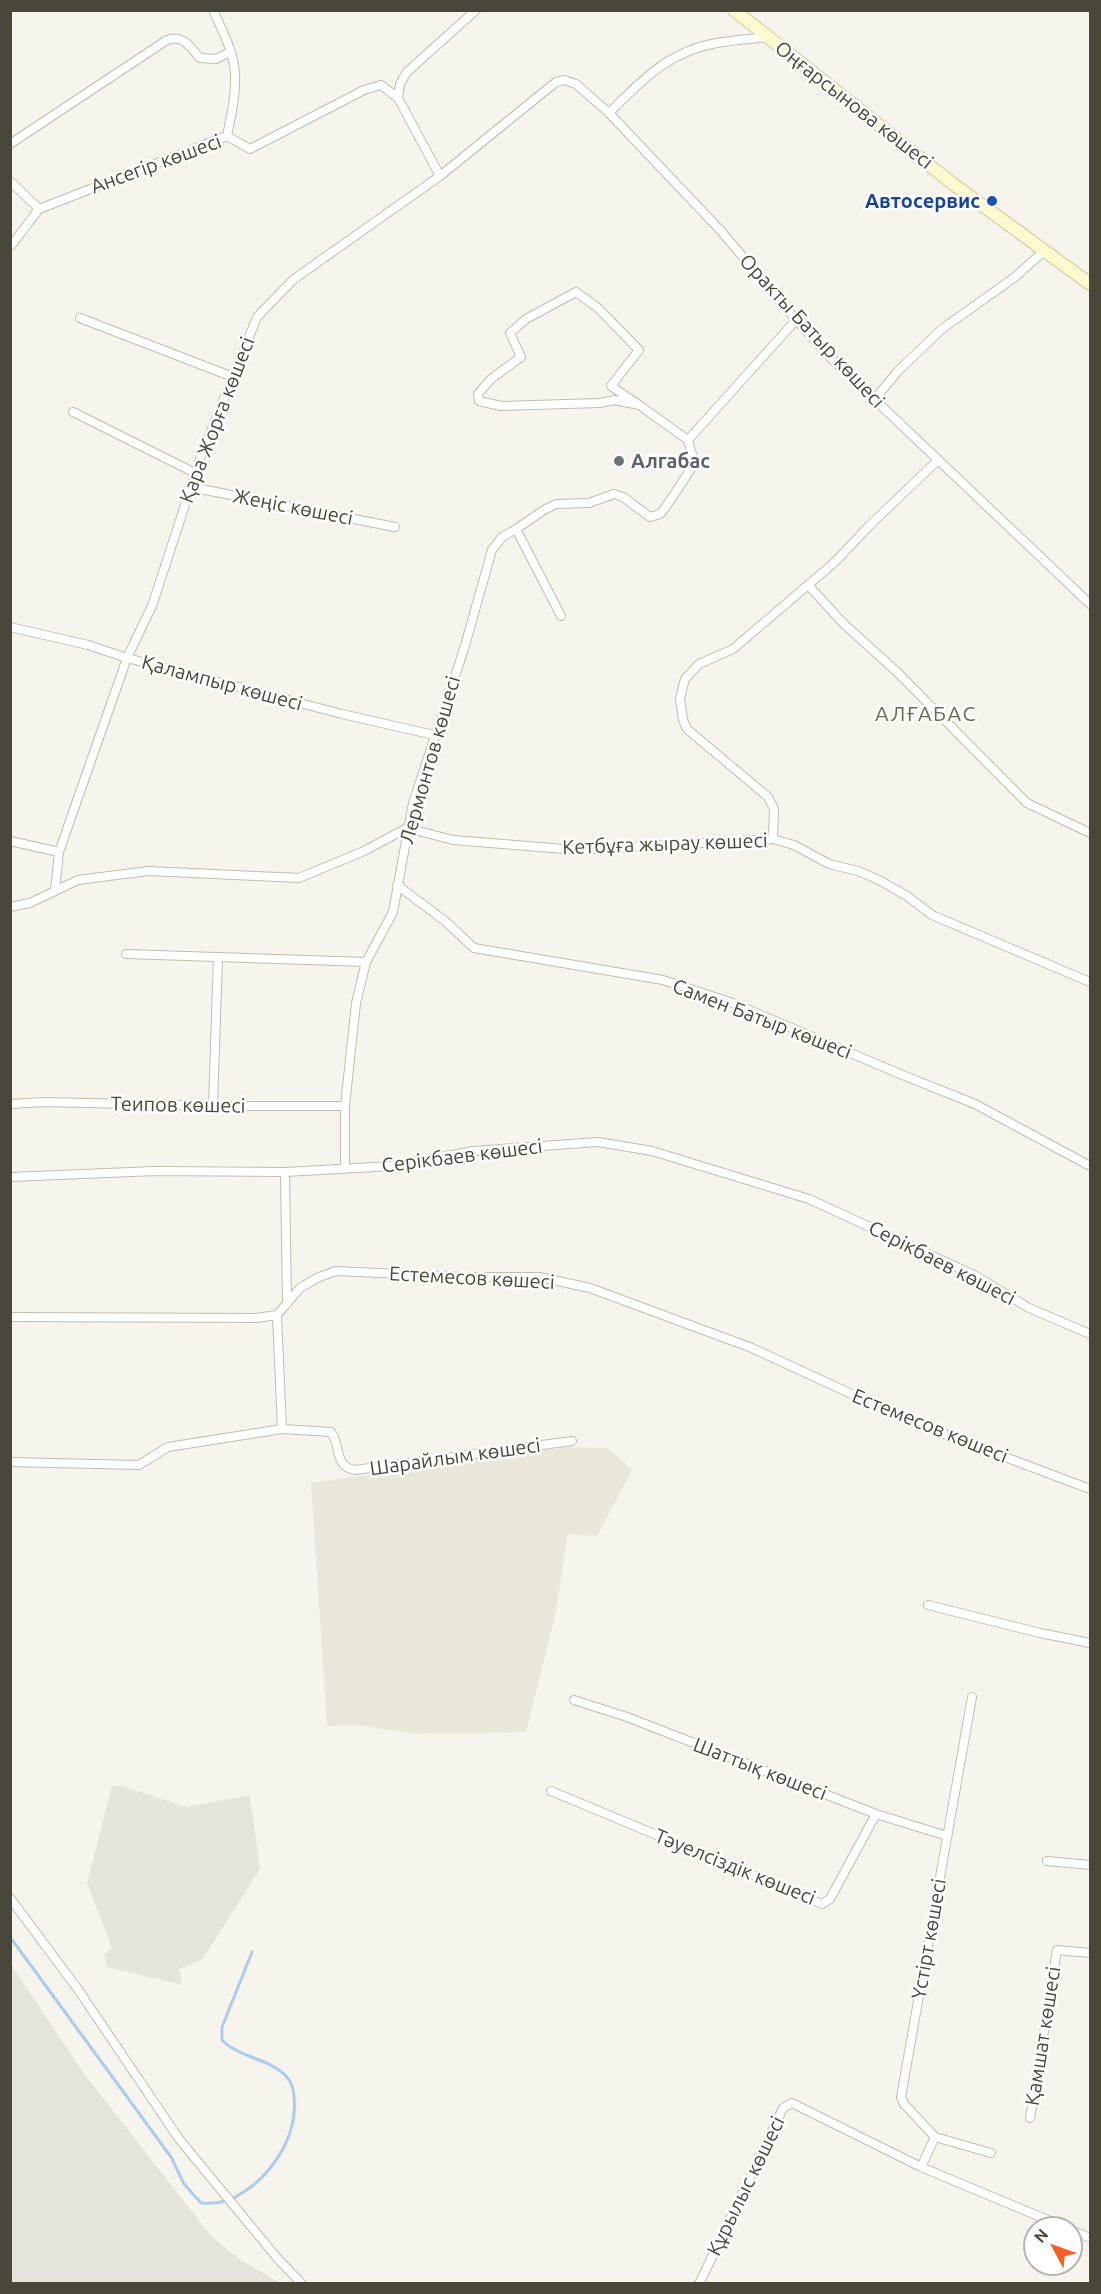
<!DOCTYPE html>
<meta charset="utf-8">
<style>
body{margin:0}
#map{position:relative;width:1101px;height:2294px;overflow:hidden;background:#f6f4ec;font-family:Ubuntu,sans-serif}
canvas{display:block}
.frame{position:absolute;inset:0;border:12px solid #4a4639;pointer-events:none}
.north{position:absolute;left:1023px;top:2216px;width:60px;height:60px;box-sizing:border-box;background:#fff;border:2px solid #b7b5b0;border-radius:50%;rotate:311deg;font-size:16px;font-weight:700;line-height:24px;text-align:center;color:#4a4639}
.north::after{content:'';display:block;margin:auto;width:21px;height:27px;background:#f65f23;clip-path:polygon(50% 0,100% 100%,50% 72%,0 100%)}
</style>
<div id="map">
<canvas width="1101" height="2294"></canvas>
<div class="frame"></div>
<div class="north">N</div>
</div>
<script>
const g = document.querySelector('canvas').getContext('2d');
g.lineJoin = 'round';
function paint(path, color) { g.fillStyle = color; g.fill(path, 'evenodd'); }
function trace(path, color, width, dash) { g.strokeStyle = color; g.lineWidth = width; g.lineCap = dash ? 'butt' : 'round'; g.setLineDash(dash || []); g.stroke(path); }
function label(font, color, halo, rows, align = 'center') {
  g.font = font + ' Ubuntu,sans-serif'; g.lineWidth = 5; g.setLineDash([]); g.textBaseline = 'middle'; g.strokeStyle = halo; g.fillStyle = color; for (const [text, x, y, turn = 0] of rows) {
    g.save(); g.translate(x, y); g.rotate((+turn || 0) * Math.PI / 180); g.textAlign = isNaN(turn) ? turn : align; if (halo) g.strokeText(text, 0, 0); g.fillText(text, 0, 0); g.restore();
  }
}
const residential = new Path2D(`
 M568,1447l40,1 24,22 -35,66 -29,-2 -13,82 -29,116 -109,2 -61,-9 -29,1 -16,-243z`);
const industrial = new Path2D(`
 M112,1786h10l64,21 64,-12 10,74 -58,91 -23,9 3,16 -75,-18 -3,-13 8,-6 -25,-65z
 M10,1963l75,112 126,161 31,25 38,22h-269z`);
const stream = new Path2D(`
 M10,1937l161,220 13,27 17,19c13,1 25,0 36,-7 34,-19 61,-59 57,-99 0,-7 -3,-16 -8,-21 -17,-18 -47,-18 -64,-36v-13l30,-75`);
const minor = new Path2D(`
 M213,10c9,20 21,42 22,64 1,21 -4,42 -8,62
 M398,98l2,-14 7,-12 69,-62
 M609,113c33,-33 60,-62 108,-70 17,-3 35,-4 52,-6
 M227,136l23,13 114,-59 17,-5 17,13 42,78
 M10,144l157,-104c16,-6 23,7 33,18l16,1 14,-7
 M10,181l29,28
 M39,209l188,-73
 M10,247l29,-38
 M80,318l153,59
 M874,400l24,-29 44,-42 73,-52 30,-27
 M73,412l122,61
 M688,440l108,-120
 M190,487l205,40
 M516,529l28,-19 12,-6 33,-1 25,-9 9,3 27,20 10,-3 5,-6 26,-39 2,-11 -5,-18 -49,-35 -24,-5 -16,3 -98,3 -22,-5 -1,-7 13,-15 30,-22 -11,-24 16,-14 50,-27 22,16 41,42 -28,36 28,19
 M808,585l36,39 53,48 130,131 63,30
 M10,627l78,18 39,13 215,56 92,21
 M773,839l1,-30 -6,-12 -81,-68 -4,-9 -3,-22 5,-19 14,-15 34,-15 75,-64 27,-23 34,-36 69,-66
 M10,841l49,11
 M397,885l48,36 29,27 189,32 70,23 167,71 75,30 115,62
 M55,891l4,-39 68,-194 25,-52 49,-150 56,-139 37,-38 146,-103 116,-94 8,-2 12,4 33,29 112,118 75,89 37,40 257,244
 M10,907l20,-4 48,-23 70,-9 151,7 65,-27 43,-23 46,12 124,10 196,-11 21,6 35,19 29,7 21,9 28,16 25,19 158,67
 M126,954l240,8
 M10,1104l35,-2 168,4h132
 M213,1106l5,-149
 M345,1168v-62l11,-103 10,-41 27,-50 20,-109 51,-154 28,-99 10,-13 14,-8 45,87
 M285,1172l2,132
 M10,1177l145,-6 130,1 107,-6 81,-15 125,-9 54,9 157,48 167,77 53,32 61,26
 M277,1315l5,114
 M10,1317l246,1 21,-3 23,-27 19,-11 17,-6 131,6h72l51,11 162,60 160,74 178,67
 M10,1462l129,3 29,-18 114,-18 49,3c10,13 3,35 24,38l217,-29
 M928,1605l112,28 50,10
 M574,1700l53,17 249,97 71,22
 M551,1791l271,113 8,-5 46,-85
 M1047,1861l43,4
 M10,1898l67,90 102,151 99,120 24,25
 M1030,2118l27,-168 33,3
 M935,2137l56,16
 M921,2167l14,-30 -31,-33 -3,-7 71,-400
 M1071,2230l19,8
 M699,2284l84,-176 9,-5 129,64 146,61`);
const secondary = new Path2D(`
 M734,10l219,174 137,100`);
const markers = [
 [992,201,6,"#1a4fb4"],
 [619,461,6,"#6b7280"]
];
const streetNames = [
 ["Оңғарсынова көшесі",854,105,38],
 ["Ансегір көшесі",156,164,-20],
 ["Оракты Батыр көшесі",812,331,47],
 ["Қара Жорға көшесі",217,420,-69],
 ["Жеңіс көшесі",293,507,11],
 ["Қалампыр көшесі",222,683,15],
 ["Лермонтов көшесі",430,760,-74],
 ["Кетбұға жырау көшесі",665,844,-2],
 ["Самен Батыр көшесі",762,1019,21],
 ["Теипов көшесі",178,1105,1],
 ["Серікбаев көшесі",462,1156,-7],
 ["Серікбаев көшесі",942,1263,27],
 ["Естемесов көшесі",472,1278,3],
 ["Естемесов көшесі",930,1426,22],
 ["Шарайлым көшесі",455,1457,-8],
 ["Шаттық көшесі",760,1769,21],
 ["Тәуелсіздік көшесі",735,1867,22],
 ["Үстірт көшесі",929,1939,-80],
 ["Қамшат көшесі",1043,2036,-81],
 ["Құрылыс көшесі",746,2186,-64]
];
const transitNames = [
 ["Автосервис",980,201]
];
const worshipNames = [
 ["Алгабас",631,461]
];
const neighbourhoodNames = [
 ["АЛҒАБАС",926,714]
];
paint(residential, '#eae7da');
paint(industrial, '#e6e3dd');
trace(stream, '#abcbf0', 3);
trace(minor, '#c1bdae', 10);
trace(secondary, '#d4cd9c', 14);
trace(minor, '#fff', 8);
trace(secondary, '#fef9ce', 12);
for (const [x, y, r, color] of markers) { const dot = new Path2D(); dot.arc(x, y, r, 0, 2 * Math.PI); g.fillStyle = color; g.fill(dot); trace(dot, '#fff', 2); }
label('20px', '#4a4639', '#fff', streetNames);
label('bold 20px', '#164399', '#fff', transitNames, 'right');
label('bold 20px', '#5b616d', '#fff', worshipNames, 'left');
g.letterSpacing = '1.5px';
label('21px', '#6d6651', '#fff', neighbourhoodNames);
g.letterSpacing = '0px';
</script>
